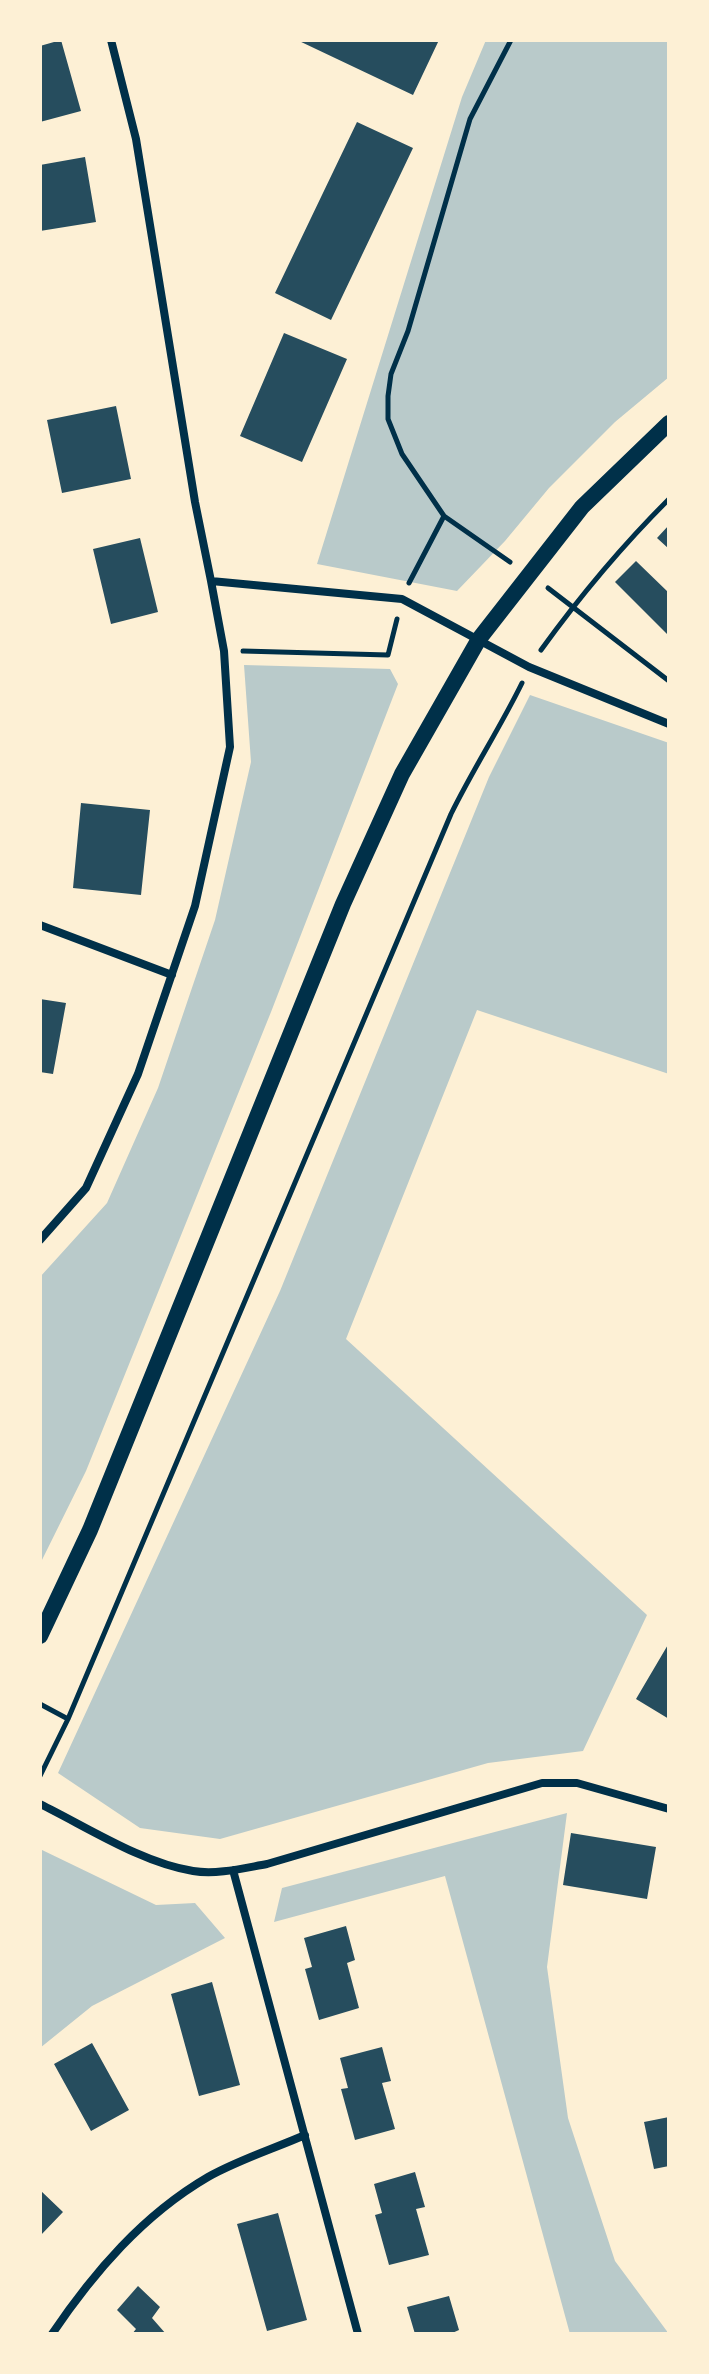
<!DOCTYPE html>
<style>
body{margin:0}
#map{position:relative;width:709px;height:2374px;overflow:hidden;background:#fdf0d5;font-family:"Asap Condensed",sans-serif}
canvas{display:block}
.frame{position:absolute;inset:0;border:42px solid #fdf0d5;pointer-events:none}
</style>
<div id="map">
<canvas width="709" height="2374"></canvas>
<div class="frame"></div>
</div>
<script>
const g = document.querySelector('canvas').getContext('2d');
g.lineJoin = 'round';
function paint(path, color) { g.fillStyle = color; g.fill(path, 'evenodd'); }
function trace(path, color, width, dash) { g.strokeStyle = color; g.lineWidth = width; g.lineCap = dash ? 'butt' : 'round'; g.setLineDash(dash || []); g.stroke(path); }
const green = new Path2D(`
 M486,40h183v337l-54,45 -66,66 -44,53 -48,50 -140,-27 145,-467z
 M244,665l146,4 8,15 -127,328 -185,459 -46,93v-287l67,-74 51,-115 57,-168 36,-158z
 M530,695l139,48v331l-192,-64 -131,329 301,276 -64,136 -95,12 -268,76 -80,-11 -82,-55 222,-482 209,-514z
 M567,1813l-20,154 21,151 47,143 54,73h-99l-125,-458 -171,46 8,-34z
 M40,1849l116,56 39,-2 30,35 -133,68 -52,42z`);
const building = new Path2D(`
 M61,40l20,71 -41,11v-76z
 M297,40h142l-26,55z
 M357,122l56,26 -82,172 -56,-27z
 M85,157l11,65 -56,9v-66z
 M284,333l63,26 -45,103 -62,-26z
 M116,406l15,73 -69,14 -15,-73z
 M669,525v24l-12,-11z
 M140,538l18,74 -47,12 -18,-75z
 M636,561l33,32v43l-54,-54z
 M81,803l69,7 -9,85 -68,-7z
 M40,999l26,4 -13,71 -13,-2z
 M669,1643v76l-33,-20z
 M571,1833l85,14 -9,52 -84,-14z
 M346,1926l9,34 -8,3 12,45 -40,12 -14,-51 7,-2 -8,-29z
 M212,1982l28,103 -41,11 -28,-102z
 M92,2043l37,67 -38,21 -37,-67z
 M382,2047l9,34 -9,2 13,46 -40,11 -14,-51 7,-1 -8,-30z
 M669,2117v49l-15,3 -10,-47z
 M415,2172l10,35 -9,2 13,46 -40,10 -14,-50 7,-2 -8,-29z
 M40,2190l23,22 -23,24z
 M278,2213l29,107 -40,11 -30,-107z
 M138,2286l22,21 -8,11 14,16h-34l4,-5 -19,-19z
 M449,2296l10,34 -9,4h-35l-8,-27z`);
const path = new Path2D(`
 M510,562l-66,-46 -42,-62 -14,-35v-23l3,-22 17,-43 62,-212 41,-79
 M409,583l35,-67
 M548,588l121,93
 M541,650c39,-54 81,-104 128,-151
 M243,651l145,4 9,-36
 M40,1704l28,15
 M40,1776l28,-57 383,-905c22,-45 49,-86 71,-131`);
const minor = new Path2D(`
 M111,40l25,99 59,363 16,79 191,18 127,68 140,57
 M40,925l132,50
 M40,1240l46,-52 52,-114 57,-168 35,-159 -6,-96 -13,-70
 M40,1804c47,23 102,59 153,67 24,4 51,-3 74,-7l275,-81h35l92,26
 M233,1870l125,464
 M52,2334c42,-62 91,-119 156,-157 30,-17 65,-28 97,-42`);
const secondary = new Path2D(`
 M40,1636l50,-106 253,-626 59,-130 77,-135 103,-132 87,-84`);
paint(green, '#b9caca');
paint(building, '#264d5e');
trace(path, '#003049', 5);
trace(minor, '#003049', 8);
trace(secondary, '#003049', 16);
</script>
